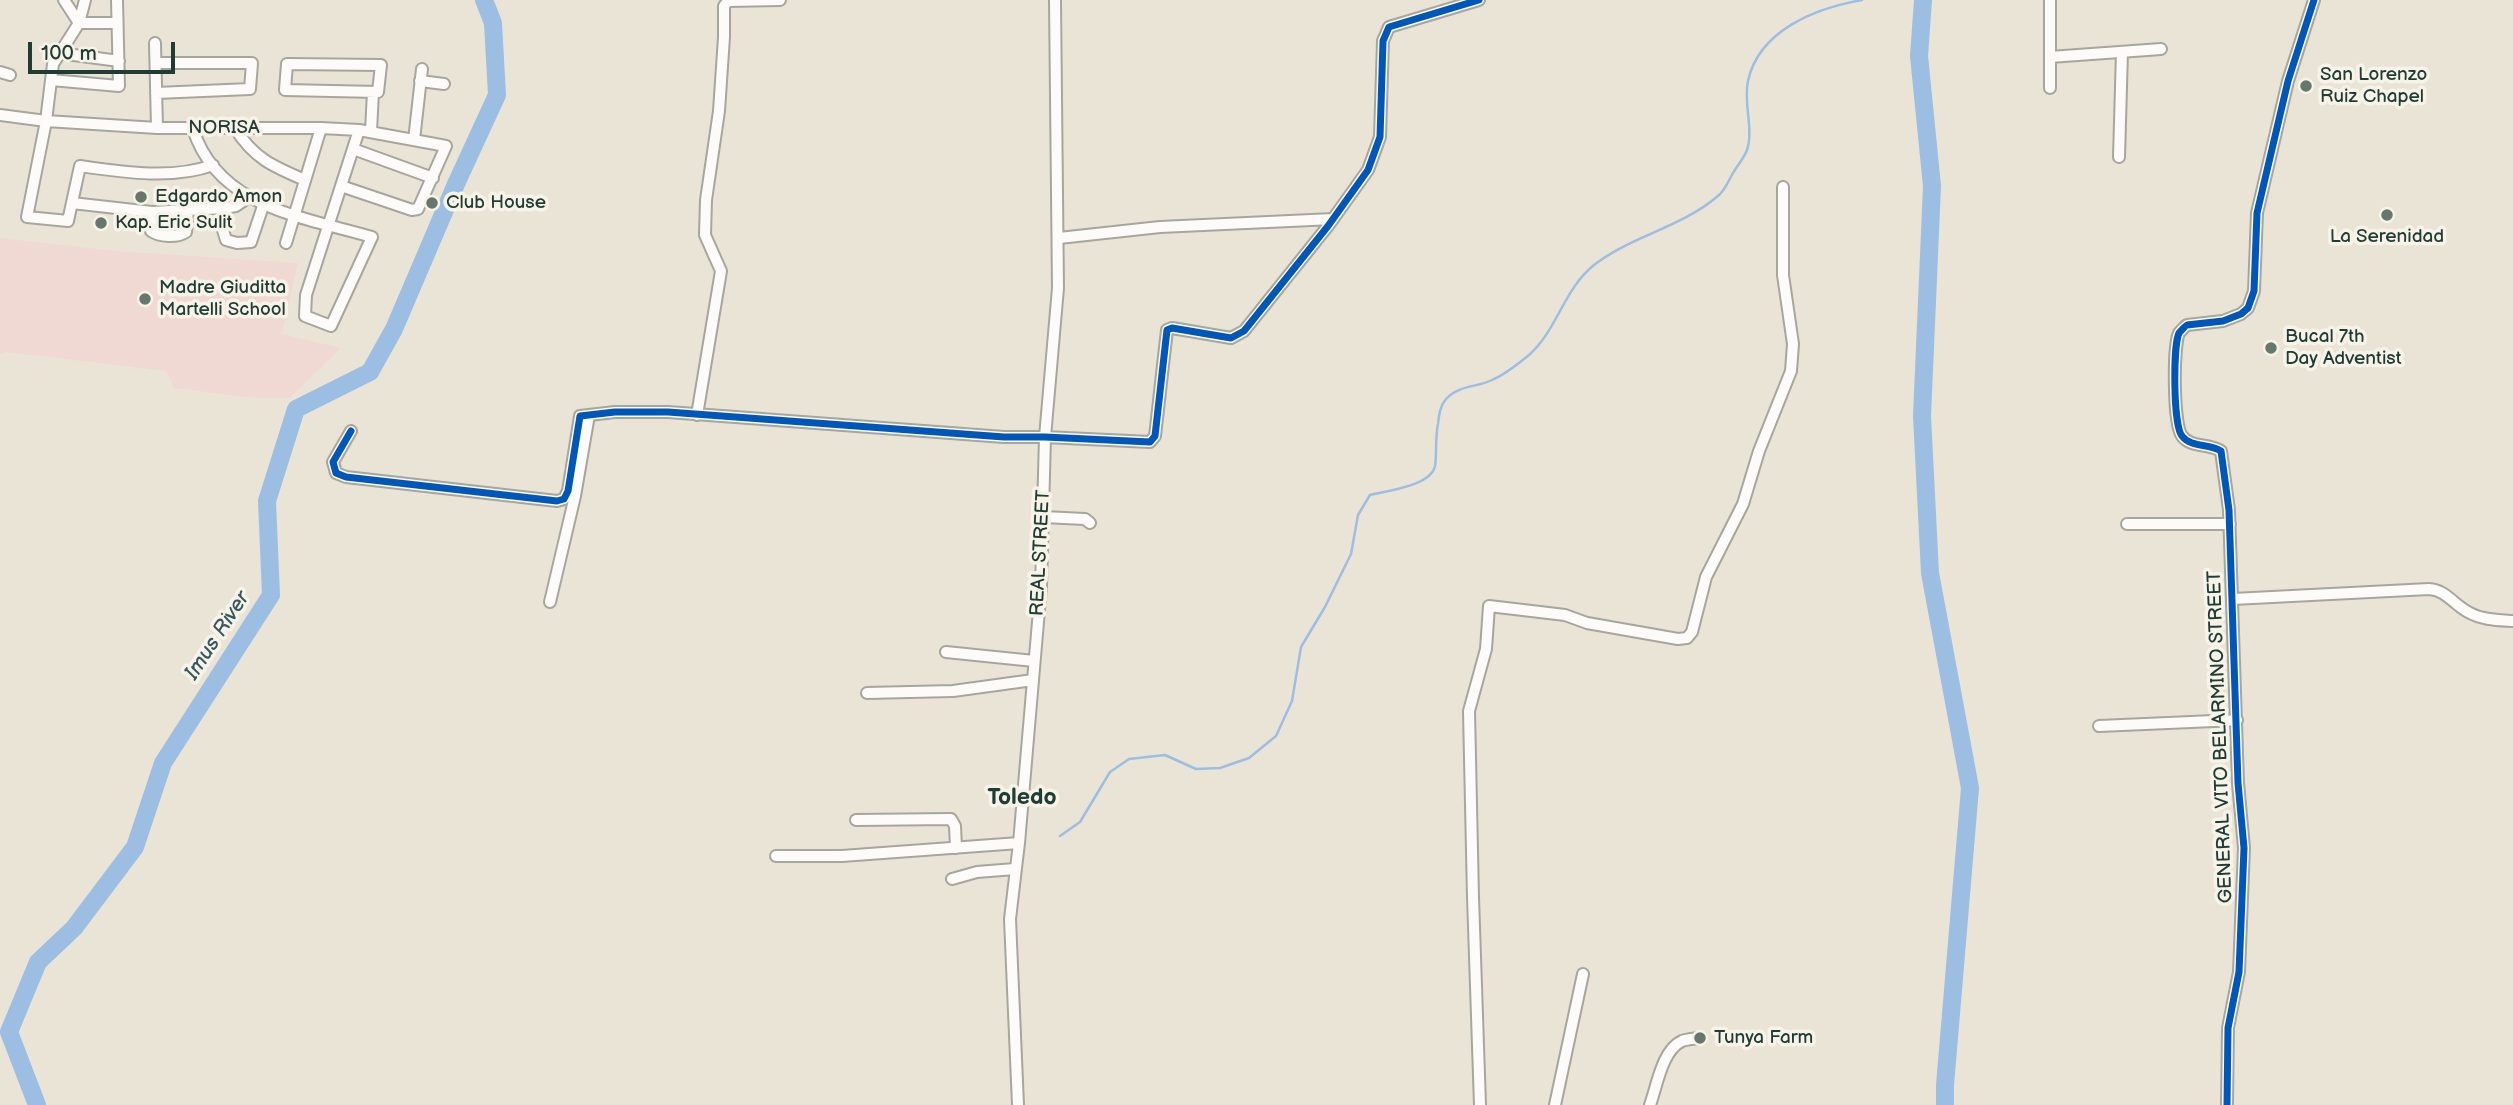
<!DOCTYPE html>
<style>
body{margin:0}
#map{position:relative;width:2513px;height:1105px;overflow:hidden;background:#eae4d7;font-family:"Balsamiq Sans",sans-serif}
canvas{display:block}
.scale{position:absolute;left:28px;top:42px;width:147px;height:32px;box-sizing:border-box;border:4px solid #1f3d34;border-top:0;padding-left:9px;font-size:21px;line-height:24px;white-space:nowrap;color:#1f3d34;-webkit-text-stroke:5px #f7f3e8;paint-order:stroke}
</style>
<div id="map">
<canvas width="2513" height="1105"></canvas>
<div class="scale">100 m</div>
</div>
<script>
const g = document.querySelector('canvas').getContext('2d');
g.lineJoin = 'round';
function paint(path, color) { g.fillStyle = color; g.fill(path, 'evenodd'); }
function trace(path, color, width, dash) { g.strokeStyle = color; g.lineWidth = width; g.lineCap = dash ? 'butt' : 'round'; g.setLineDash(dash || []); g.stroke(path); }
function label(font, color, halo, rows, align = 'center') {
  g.font = font + ' "Balsamiq Sans",sans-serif'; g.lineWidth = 7; g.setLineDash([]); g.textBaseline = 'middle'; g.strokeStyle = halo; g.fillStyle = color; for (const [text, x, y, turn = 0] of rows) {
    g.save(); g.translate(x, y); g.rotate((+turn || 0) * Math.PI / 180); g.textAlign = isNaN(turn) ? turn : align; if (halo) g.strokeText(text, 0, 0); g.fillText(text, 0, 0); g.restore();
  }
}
const built = new Path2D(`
 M0,238l117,13 181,12 -16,71 59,14 -51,50h-36l-80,-10 -8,-17 -161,-19 -5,2z`);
const stream = new Path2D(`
 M1060,836l20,-14 30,-50 19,-13 36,-4 31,14 24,-1 29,-10 27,-22 16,-35 9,-54 24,-40 26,-53 7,-39 12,-20c16,-4 61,-9 65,-29 2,-13 0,-28 3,-42 1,-9 2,-18 8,-25 14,-15 32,-11 48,-20 12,-5 25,-16 35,-24 29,-26 34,-65 65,-90 37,-29 89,-38 125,-70 6,-5 10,-15 14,-22 4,-7 11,-15 14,-23 7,-21 -4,-47 1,-69 11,-51 68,-73 114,-81`);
const river = new Path2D(`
 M1923,0l-4,56 13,130 -10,230 8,157 40,215 -25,297v20
 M37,1105l-28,-73 29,-70 36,-34 61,-81 28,-84 108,-168 -4,-94 29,-92 74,-37 24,-43 62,-145 41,-89 -4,-72 -9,-23`);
const minor = new Path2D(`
 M64,0l15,23h38
 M85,0l-6,23 -26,41 -7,57 -19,96 41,4 12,-55c42,6 92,14 133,-1
 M2050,0v88
 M155,43l2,85
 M59,53l60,8
 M2050,57l111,-8
 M156,63h96l-2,26 -94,4
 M287,64l94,1 -3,27 -93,-2z
 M0,72l10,3
 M51,80l68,6 -2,-86
 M420,81l24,3
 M0,115l46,6 111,7h164l38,2 87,16 -28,63 -6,1 -71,-24
 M235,128c18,30 39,39 70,52
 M193,129c25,79 111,88 179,108l-41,89 -26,-10 1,-21 53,-165
 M371,131l2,-39
 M414,140l8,-71
 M353,149l80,29
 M2119,157l3,-105
 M72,203l80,9 72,-4 12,-2 13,-9
 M224,208l-2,19 4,13 11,3 14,-1 12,-36
 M152,212l-1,19c9,6 26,7 35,1l2,-22
 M1059,238l101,-11 173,-8
 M286,243l35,-115
 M697,415l24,-144 -16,-36 1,-35 13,-89 5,-74v-31l4,-5 52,-1
 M351,431l-18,31 3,11 10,4 211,24 7,-2 4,-8 12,-75 35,-4h53l336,25h41l105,5 5,-6 12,-106 5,-2 59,10 13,-7 84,-105 40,-56 12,-33 3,-96 6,-14 90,-27
 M1043,517l42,2 5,4
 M2127,524h103
 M2233,599l196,-10c17,1 24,15 39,23 14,8 29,8 45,9
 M550,602l25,-106 14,-81
 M946,652l88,9
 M867,693l86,-2 80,-11
 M2099,726l138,-6
 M856,820l95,-1 4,7 1,22
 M776,856h66l177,-13
 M952,879l25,-7 38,-3
 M1018,1105l-8,-186 9,-76 22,-256 4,-150 13,-149 -3,-288
 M1480,1105l-7,-208 -4,-186 17,-62 3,-43 76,9 22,8 91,16 9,-1 5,-6 14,-55 37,-73 16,-53 32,-80 2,-27 -10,-69v-88
 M1555,1105l28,-131
 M1650,1105c7,-19 12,-55 32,-64 5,-2 11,-2 17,-3
 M2227,1105l1,-77 11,-56 5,-124 -6,-65 -9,-273 -8,-59c-13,-8 -30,-3 -39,-15 -9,-11 -9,-90 -3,-103 1,-1 7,-8 8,-8l36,-4 18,-7 7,-6 6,-17 3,-78 31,-132 26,-81`);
const cycleway = new Path2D(`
 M351,431l-18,31 3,11 10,4 211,24 7,-2 4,-8 12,-75 35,-4h53l336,25h41l105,5 5,-6 12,-106 5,-2 59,10 13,-7 84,-105 40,-56 12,-33 3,-96 6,-14 90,-27
 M2227,1105l1,-77 11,-56 5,-124 -6,-65 -9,-273 -8,-59c-13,-8 -30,-3 -39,-15 -9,-11 -9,-90 -3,-103 1,-1 7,-8 8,-8l36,-4 18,-7 7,-6 6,-17 3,-78 31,-132 26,-81`);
const markers = [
 [2306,86,7,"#66776d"],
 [141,197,7,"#66776d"],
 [432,203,7,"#66776d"],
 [2387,215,7,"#66776d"],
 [101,223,7,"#66776d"],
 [145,299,7,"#66776d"],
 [2271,348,7,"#66776d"],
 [1700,1038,7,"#66776d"]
];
const poiNames = [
 ["San Lorenzo",2320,75],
 ["Ruiz Chapel",2320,97],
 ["Edgardo Amon",155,197],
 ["Club House",446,203],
 ["Kap. Eric Sulit",115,223],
 ["La Serenidad",2387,237,"center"],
 ["Madre Giuditta",159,288],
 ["Martelli School",159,310],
 ["Bucal 7th",2285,337],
 ["Day Adventist",2285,359],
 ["Tunya Farm",1714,1038]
];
const streetNames = [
 ["NORISA",224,128],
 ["REAL STREET",1041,553,-87],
 ["GENERAL VITO BELARMINO STREET",2221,737,-92]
];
const waterNames = [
 ["Imus River",218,636,-57]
];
const quarterNames = [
 ["Toledo",1022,798]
];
paint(built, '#f1d9d3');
trace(stream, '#9cbee2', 2.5);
trace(river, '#9cbee2', 18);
trace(minor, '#a6a69d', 14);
trace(minor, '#fcfbf9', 10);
trace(cycleway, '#0057b8', 7);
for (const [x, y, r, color] of markers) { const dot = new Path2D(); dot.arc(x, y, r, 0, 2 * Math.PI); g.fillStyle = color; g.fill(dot); trace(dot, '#f7f3e8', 2.5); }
label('19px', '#1f3d34', '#f7f3e8', poiNames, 'left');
label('19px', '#1f3d34', '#f7f3e8', streetNames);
label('italic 21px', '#365960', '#f7f3e8', waterNames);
label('bold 23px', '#1f3d34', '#f7f3e8', quarterNames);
</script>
